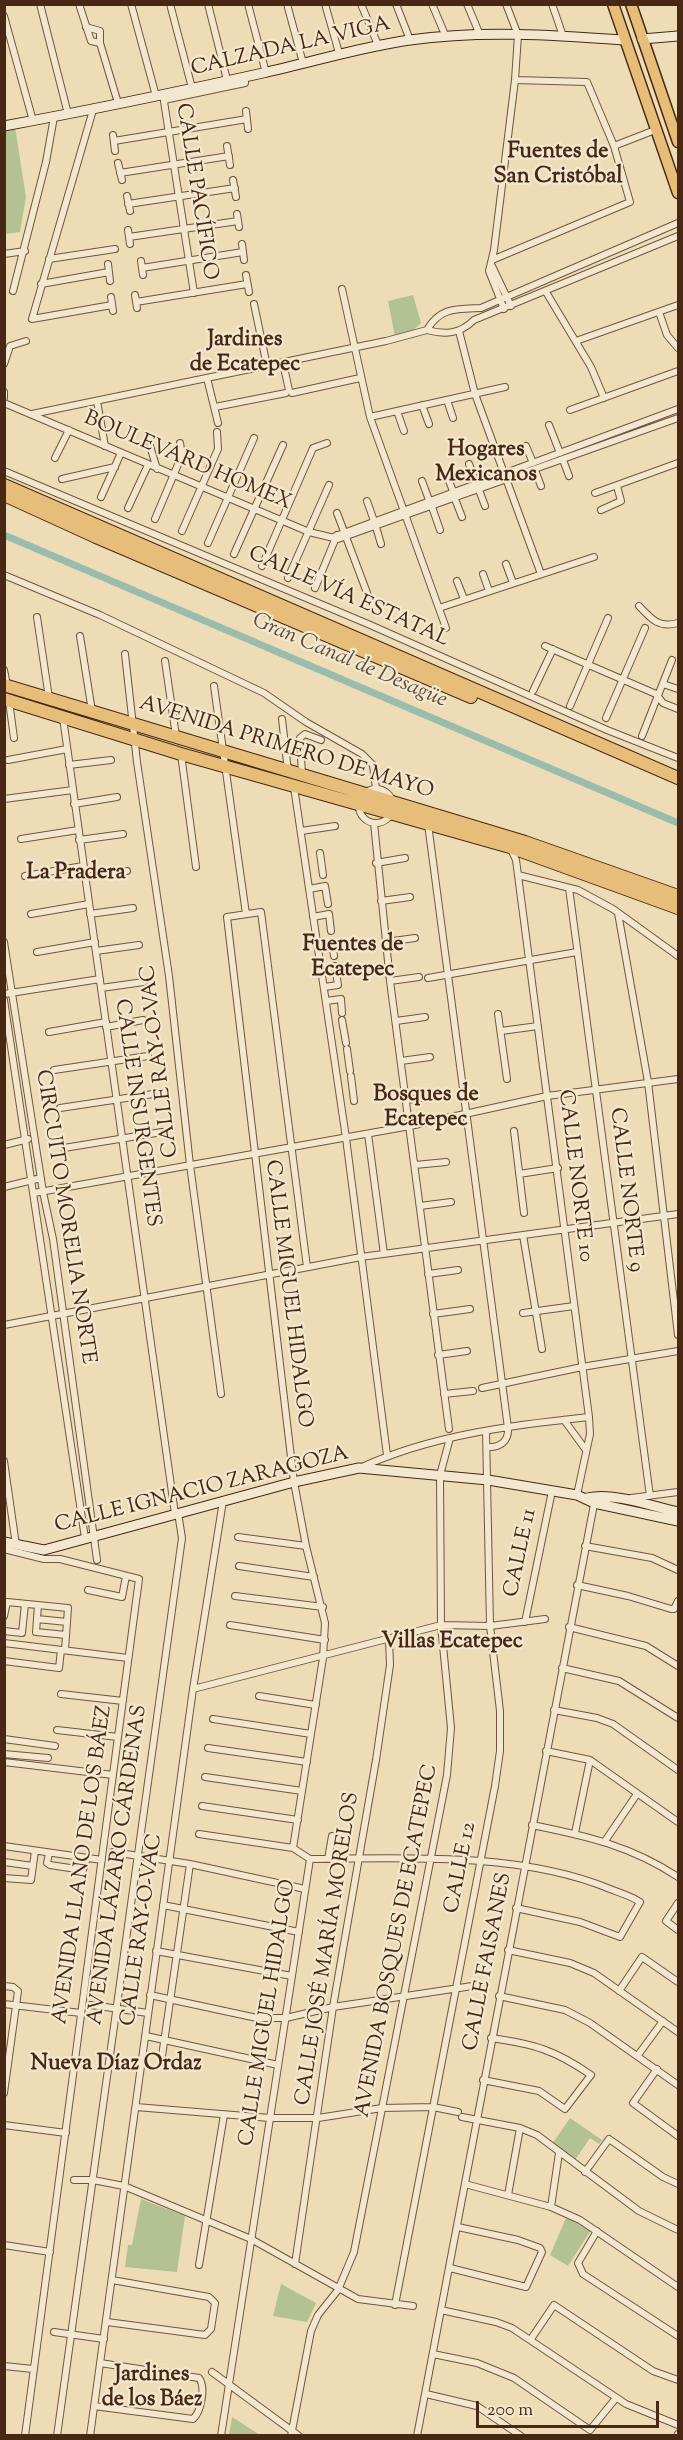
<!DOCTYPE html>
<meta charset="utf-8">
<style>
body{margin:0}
#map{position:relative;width:683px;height:2440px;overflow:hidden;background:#eddcb5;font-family:"Sorts Mill Goudy",serif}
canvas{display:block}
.frame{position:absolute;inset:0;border:6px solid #482814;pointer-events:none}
.scale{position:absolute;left:476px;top:2401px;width:183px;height:27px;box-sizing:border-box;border:3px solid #482814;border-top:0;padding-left:8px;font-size:18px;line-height:21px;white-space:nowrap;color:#482814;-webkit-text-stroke:4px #f3e8cf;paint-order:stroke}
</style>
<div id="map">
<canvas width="683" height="2440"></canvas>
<div class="frame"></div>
<div class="scale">200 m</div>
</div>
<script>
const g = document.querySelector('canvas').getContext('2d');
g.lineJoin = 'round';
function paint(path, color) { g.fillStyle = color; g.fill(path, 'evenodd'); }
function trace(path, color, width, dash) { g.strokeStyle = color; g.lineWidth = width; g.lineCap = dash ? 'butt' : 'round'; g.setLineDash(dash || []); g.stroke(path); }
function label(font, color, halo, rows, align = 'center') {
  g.font = font + ' "Sorts Mill Goudy",serif'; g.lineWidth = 4.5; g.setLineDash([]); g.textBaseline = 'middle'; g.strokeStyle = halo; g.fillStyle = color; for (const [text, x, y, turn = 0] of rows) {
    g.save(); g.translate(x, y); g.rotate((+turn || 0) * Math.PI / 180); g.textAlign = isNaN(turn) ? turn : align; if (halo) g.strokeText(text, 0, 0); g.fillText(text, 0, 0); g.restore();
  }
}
const green = new Path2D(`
 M15,127l11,70 -6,35 -15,2 -1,-105z
 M413,295l8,28 -11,10 -15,4 -7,-36z
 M570,2118l32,22 -3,4 -9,-6 -15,22 -23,-16z
 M141,2199l44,17 -8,56 -52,-5 3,-22h4z
 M566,2218l25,12 -23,36 -18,-11z
 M281,2284l35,19 -9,19 -34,-6z
 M232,2417l28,18h-31z`);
const canal = new Path2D(`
 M4,535l674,288`);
const street = new Path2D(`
 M40,4l28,110
 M79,4l12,37 9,2
 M131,4l25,92
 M170,4l22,84
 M208,4l19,76
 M248,4l18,69
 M287,4l16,59
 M325,4l14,49
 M361,4l17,41
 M396,4l14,36
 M432,4l14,33
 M467,4l13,31
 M552,4l11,32
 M4,16l29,105
 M86,27l14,4v12l18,60
 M163,95l31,198
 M164,100l81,-17v-6
 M93,110l-61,209 80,-14
 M246,111l2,18
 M113,135l2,16
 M114,141l133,-22
 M227,146l3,19
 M614,146l41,-16
 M118,163l4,17
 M120,173l109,-17
 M233,180l3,17
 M127,196l3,15
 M128,204l107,-16
 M237,214l2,13
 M128,230l2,14
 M129,237l109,-16
 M242,244l2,16
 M4,254l21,-3
 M49,259l66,-10
 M492,260l138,-58 -16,-56 -27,-64 -72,-2
 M141,261l2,14
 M108,264l2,17
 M492,266l19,40
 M142,268l101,-16
 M246,275l3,17
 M41,284l68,-12
 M342,289l28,128 76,211
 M13,291l33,-129 8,-45
 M546,292l45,75 13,31
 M135,295l2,13
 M111,297l2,14
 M136,302l111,-18
 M254,304l13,62
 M504,309l-15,-38 5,-21 21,-170 3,-45 -12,-31
 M659,312l8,23 11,13
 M427,330c13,-23 30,-21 54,-22l197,-85
 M427,330c18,5 33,4 47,-10l204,-84
 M459,331l16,63 66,180
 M576,341l102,-36
 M283,363l6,27
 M4,364l6,-18 16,-5
 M207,378l11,45
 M4,392v6
 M292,393l68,-15
 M447,400l6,18
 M97,401l8,45
 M4,403l305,129 29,7 340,-121
 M422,405l7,19
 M215,407l71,-14
 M570,410l108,-39
 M397,411l7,20
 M32,414l354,-73 41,-11
 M370,417l135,-30
 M549,425l11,28
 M150,446l7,23
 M526,446l7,17
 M55,458l14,-28
 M563,460l6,16
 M469,464l7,19
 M535,470l6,16
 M4,471l364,153 239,106 71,28
 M447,476l6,15
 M62,479l53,-12
 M422,481l7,19
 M479,490l6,16
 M595,493l83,-30
 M101,497l20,-44
 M455,499l7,18
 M367,501l7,20
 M432,507l8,23
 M128,508l20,-43
 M601,510l20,-9 -4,-15
 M337,513l35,93
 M155,519l27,-64 -2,-12
 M376,527l5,17
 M182,531l36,-82 -1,-17
 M333,537l345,-128
 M208,543l46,-105
 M234,554l49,-109
 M506,564l7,19
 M262,566l51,-118 14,-5
 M483,574l6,17
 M4,575l96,40 164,78 42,29 56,32 11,11 3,24
 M288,578l41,-93
 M457,581l7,18
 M315,588l22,-53
 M639,606c13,14 20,22 39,17
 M439,608l155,-51
 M37,617l12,81
 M80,636l12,75
 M545,646l111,48 7,9 15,6
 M125,654l12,108 32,214 21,189 31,229
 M165,661l11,75
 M4,670l3,15
 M663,684l15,5
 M214,686l32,228
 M533,691l20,-42
 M9,701l5,37
 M570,706l38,-88
 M63,718l112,796
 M606,718l39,-90
 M282,719l6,52
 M642,736l30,-76
 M181,754l15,113
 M8,760l59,-11
 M69,765l42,-5
 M302,775l-2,-37 5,-4 16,6
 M294,787l52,351 41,317
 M359 806a17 17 0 1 1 34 0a17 17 0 1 1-34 0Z
 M4,799l69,-9
 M74,804l43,-7
 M374,823l16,158 59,448
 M428,824l80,604c1,13 -8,20 -21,19
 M301,831l34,-5
 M21,839l57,-9
 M79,840l44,-6
 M511,849l5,11 73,557 1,17 -13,61
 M320,853l3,22
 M376,863l29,-5
 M518,875l60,15 35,19 65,47
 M25,876l58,-10
 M85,877l42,-6
 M569,888l81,608
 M309,889l16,-3 3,18
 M381,901l29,-4
 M618,913l30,169 30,253
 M31,914l58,-10
 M90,914l43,-6
 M313,917l16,-3 2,17
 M4,942l39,250 10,47 44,321
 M386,942l29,-4
 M318,945l14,-2 2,13
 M96,951l43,-6
 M37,952l58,-10
 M428,978l149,-26
 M390,981l29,-4
 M324,987l14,-2 -3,-19
 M101,988l43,-6
 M4,994l96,-15
 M4,1000l81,538
 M326,1001l15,-2 1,14
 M498,1014l9,65
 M342,1020l4,23
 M396,1021l29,-4
 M106,1027l37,-7
 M501,1031l37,-5
 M49,1032l57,-10
 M347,1049l3,22
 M401,1061l29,-4
 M54,1070l94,-14
 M351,1076l3,25
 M406,1100l30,-4
 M60,1108l93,-14
 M514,1131l10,82
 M368,1134l16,120
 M4,1145l24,-6
 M64,1148l98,-16
 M415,1165l31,-3
 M519,1174l39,-6
 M4,1187l37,-9
 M34,1193l376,-67 137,-30 131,-17
 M420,1206l31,-4
 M523,1235l19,114
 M428,1274l30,-4
 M523,1313l51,-7
 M433,1314l37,-5
 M4,1325l357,-68 317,-43
 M438,1355l29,-4
 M482,1388l100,-21 96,-16
 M444,1394l29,-3
 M564,1420l22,30
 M4,1461l12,84
 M362,1467c70,-32 151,-42 227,-50
 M631,1498l47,-6
 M238,1537l68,9
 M585,1546l67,12 26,12
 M4,1549l40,10h16l79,20 -114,857
 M239,1566l75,11
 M577,1585l51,11 43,13h3l4,-8
 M88,1590l34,7 4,-21
 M235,1596l88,11
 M38,1605l-2,27 30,3
 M4,1616l3,-14 61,6 -3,42
 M37,1619l30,3
 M525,1622l27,-131
 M230,1625l95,15
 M569,1627l77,19 32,20
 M4,1631l18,2 3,-29
 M4,1643l124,15
 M4,1661l55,7 2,-18
 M562,1668l57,13 59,37
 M193,1689l248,-64 49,1 55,-7
 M61,1694l62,7
 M259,1696l57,9
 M554,1710l43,8 16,6 65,46
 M213,1719l98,15
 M57,1730l61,7
 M4,1739l51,7
 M208,1748l99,14
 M546,1751l44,9 88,62
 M4,1754l44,4
 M4,1762l109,13
 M205,1777l97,14
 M202,1806l96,14
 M532,1825c55,11 99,21 146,52
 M575,1833l15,-73
 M199,1834l94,14
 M605,1841l32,-47
 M4,1846l98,14
 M293,1848l30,-190 2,-35 -19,-77 -12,-64 -67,-565 34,-5 46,355
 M293,1848l17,11c95,-1 211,-7 300,30 10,4 21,7 30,13l-20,35 -40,-15 -64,-14
 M113,1852l77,12 115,25
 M49,1853l-2,10 3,2 33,5 4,-12
 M328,1859l4,-23
 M4,1862l29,4
 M4,1878l27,2 4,-29
 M678,1903l-12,18 12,9
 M163,1905l136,27
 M508,1950l62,13 24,10 84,59
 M156,1951l136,25
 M4,1986l9,1 5,4 -14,102
 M619,1991l23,-34 36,25
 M150,1995l107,23h29l47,-11 146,-22
 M499,1996l66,14 25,13 88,62
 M4,2004l77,9
 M91,2005l57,8
 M146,2036l132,29
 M638,2055l25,-34
 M161,2063l29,-199
 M657,2069l-24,34 45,33
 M483,2080l56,11 26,18 26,-34c-36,-25 -57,-31 -100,-37
 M136,2107l134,11h48l64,-10 51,-1 25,5
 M462,2117l58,11 17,7 102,76 39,19
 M4,2125l62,8
 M585,2172l24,-33 54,38 15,7
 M74,2180h19l31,6 127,53 107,60 55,7
 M465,2184l86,23 29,13 98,67
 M508,2195l12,-67
 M551,2207l8,-54
 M597,2231l-19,32 5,11 95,62
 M4,2245l46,7
 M295,2264l38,-257 43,-247 14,-95 -1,-25
 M199,2265l25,-150
 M450,2268l76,19 16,-35 -2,-4 -22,-8 -60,-13
 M395,2305l100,-519 5,-35v-40l-10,-85 -4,-195
 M441,2310l55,12 16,6 114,76 52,21
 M107,2322l98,13 6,-6 4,-26 -6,-6 -97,-17
 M54,2332l50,7
 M531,2339l23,-34 99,66 25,9
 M433,2354l44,9 37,15 76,52 26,-32
 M4,2366l29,3
 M212,2372l87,64
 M426,2394l51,12 44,30
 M94,2406l99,13c8,-7 13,-32 6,-41l-99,-15
 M57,2436l125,-898 -4,-25
 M90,2436l103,-747 30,-188
 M221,2436l89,-577
 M291,2436l20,-105 7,-16 20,-25 16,-38 93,-477 4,-47 -10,-103 -1,-150 10,-37
 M417,2436l178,-937
 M678,2436v-2`);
const secondary = new Path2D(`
 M642,39l36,-3
 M4,126c87,-16 173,-34 259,-53 50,-11 97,-26 147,-33 71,-10 143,-5 214,0
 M587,1498c27,-6 64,8 91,14
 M4,1542l40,8 250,-68 65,-14 129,12 89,15 17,8 84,18`);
const primary = new Path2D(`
 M613,4l65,189
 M631,4l47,138`);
const highway = new Path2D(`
 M4,485l674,293
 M4,495l92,42 375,160
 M4,685l521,157 153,54
 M4,699l177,55 329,93 168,61`);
const streetNames = [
 ["CALZADA LA VIGA",291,48,-13],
 ["CALLE PACÍFICO",195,192,81],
 ["BOULEVARD HOMEX",187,462,23],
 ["CALLE VÍA ESTATAL",348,598,24],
 ["AVENIDA PRIMERO DE MAYO",286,749,17],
 ["CALLE RAY-O-VAC",161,1061,-97],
 ["CALLE INSURGENTES",136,1113,82],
 ["CALLE NORTE 10",574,1176,83],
 ["CALLE NORTE 9",625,1190,83],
 ["CIRCUITO MORELIA NORTE",64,1217,81],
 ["CALLE MIGUEL HIDALGO",287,1294,83],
 ["CALLE IGNACIO ZARAGOZA",202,1491,-14],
 ["CALLE 11",522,1553,-78],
 ["AVENIDA LLANO DE LOS BÁEZ",84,1865,-82],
 ["AVENIDA LÁZARO CÁRDENAS",119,1865,-82],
 ["CALLE 12",462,1868,-79],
 ["CALLE RAY-O-VAC",143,1930,-82],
 ["AVENIDA BOSQUES DE ECATEPEC",398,1941,-79],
 ["CALLE JOSÉ MARÍA MORELOS",329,1949,-81],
 ["CALLE FAISANES",489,1962,-79],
 ["CALLE MIGUEL HIDALGO",269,2013,-81]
];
const neighbourhoodNames = [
 ["Fuentes de",558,153],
 ["San Cristóbal",558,178],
 ["Jardines",245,341],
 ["de Ecatepec",245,366],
 ["Hogares",486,451],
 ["Mexicanos",486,476],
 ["La Pradera",76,874],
 ["Fuentes de",353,946],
 ["Ecatepec",353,971],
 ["Bosques de",426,1096],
 ["Ecatepec",426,1121],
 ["Villas Ecatepec",452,1643],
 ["Nueva Díaz Ordaz",116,2065],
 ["Jardines",152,2376],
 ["de los Báez",152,2401]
];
const waterNames = [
 ["Gran Canal de Desagüe",349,662,23]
];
paint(green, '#b3c292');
trace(canal, '#99bcac', 7);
trace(street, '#71553c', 8);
trace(secondary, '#482814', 11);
trace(primary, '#482814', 13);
trace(highway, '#482814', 14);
trace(street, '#f3e8cf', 6);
trace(secondary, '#f3e8cf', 9);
trace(primary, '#e6be7a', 10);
trace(highway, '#e6be7a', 12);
label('21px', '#482814', '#f3e8cf', streetNames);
label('bold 22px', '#482814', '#f3e8cf', neighbourhoodNames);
label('italic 22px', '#5c4d3a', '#f3e8cf', waterNames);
</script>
